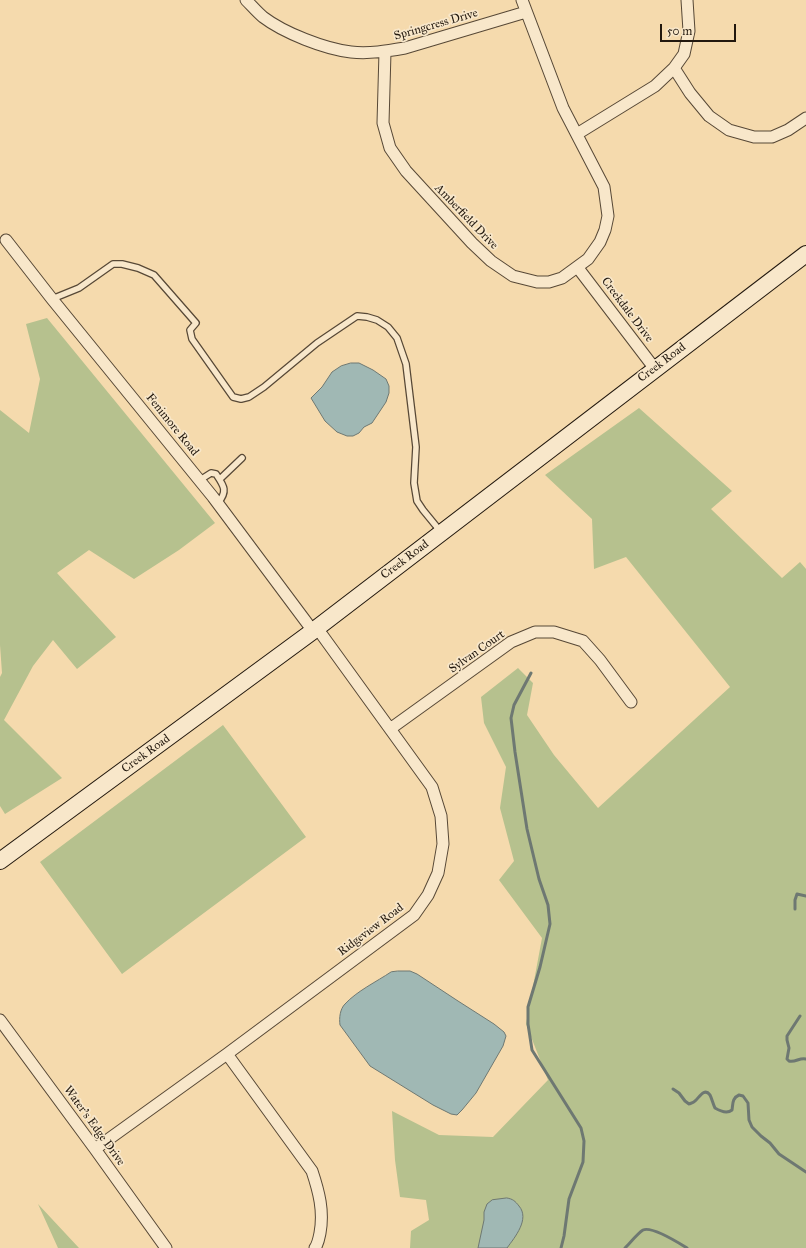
<!DOCTYPE html>
<style>
body{margin:0}
#map{position:relative;width:806px;height:1248px;overflow:hidden;background:#f5daad;font-family:"IM FELL Great Primer",serif}
canvas{display:block}
.scale{position:absolute;left:660px;top:24px;width:76px;height:18px;box-sizing:border-box;border:2px solid #22180e;border-top:0;padding-left:5px;font-size:12px;line-height:14px;white-space:nowrap;color:#22180e;-webkit-text-stroke:3px #f8e7ca;paint-order:stroke}
</style>
<div id="map">
<canvas width="806" height="1248"></canvas>
<div class="scale">50 m</div>
</div>
<script>
const g = document.querySelector('canvas').getContext('2d');
g.lineJoin = 'round';
function paint(path, color) { g.fillStyle = color; g.fill(path, 'evenodd'); }
function trace(path, color, width, dash) { g.strokeStyle = color; g.lineWidth = width; g.lineCap = dash ? 'butt' : 'round'; g.setLineDash(dash || []); g.stroke(path); }
function label(font, color, halo, rows, align = 'center') {
  g.font = font + ' "IM FELL Great Primer",serif'; g.lineWidth = 3.5; g.setLineDash([]); g.textBaseline = 'middle'; g.strokeStyle = halo; g.fillStyle = color; for (const [text, x, y, turn = 0] of rows) {
    g.save(); g.translate(x, y); g.rotate((+turn || 0) * Math.PI / 180); g.textAlign = isNaN(turn) ? turn : align; if (halo) g.strokeText(text, 0, 0); g.fillText(text, 0, 0); g.restore();
  }
}
const green = new Path2D(`
 M47,318l168,205 -36,27 -45,29 -45,-29 -32,23 59,64 -39,32 -24,-29 -20,26 -29,54 58,58 -57,36 -5,-8v-129l2,-4 -2,-28v-235l29,23 11,-54 -14,-55z
 M639,408l93,83 -21,18 71,69 18,-16 6,7v679h-396l1,-17 18,-11 -3,-20 -26,-3 -5,-37 -3,-49 47,24 54,2 55,-57 -22,-56 16,-86 -43,-58 15,-19 -14,-53 6,-41 -22,-44 -3,-26 37,-29 15,15 -6,32 27,40 44,53 132,-121 -104,-130 -32,12 -2,-50 -47,-44z
 M223,725l83,112 -184,137 -82,-112z
 M38,1204l41,44h-21z`);
const water = new Path2D(`
 M351,363h8l14,7 13,9 3,7v7l-3,9 -14,21 -8,4 -5,6 -6,3h-6l-10,-4 -12,-11 -14,-23 11,-11 10,-15 9,-6z
 M398,971h12l7,3 41,27 36,23 10,8 2,4 -3,10 -27,47 -14,17 -5,5 -6,-1 -18,-9 -63,-39 -30,-41c-1,-7 0,-16 5,-21 12,-13 31,-22 46,-32z
 M507,1198c6,1 8,3 12,8 11,13 -4,31 -12,42h-29l6,-28v-8l3,-8 5,-4z`);
const stream = new Path2D(`
 M531,673l-17,32 -3,13 4,34 12,77 12,50 9,26 2,19 -10,43 -12,40v17l4,26 49,78 3,13 -1,21 -14,37 -5,37 -3,12
 M795,909v-9l2,-6 9,2
 M800,1016l-13,20v4l2,8 -2,11 2,2c6,2 11,-4 17,-2
 M673,1089l6,4 6,8 4,3c2,-1 4,-1 6,-3 4,-3 9,-14 15,-6 2,4 3,9 5,13 5,3 12,6 17,2 1,-6 0,-12 7,-15l4,1 5,7 1,17 3,7 9,9 9,7 9,11 27,18
 M625,1248c5,-5 13,-15 18,-18 9,-4 36,13 44,18`);
const service = new Path2D(`
 M52,299l27,-11 34,-24h9l16,4 16,7 42,48 -6,7 2,9 41,58 8,2 8,-2 15,-10 53,-44 40,-27 10,1 10,3 11,7 9,11 9,26 10,83 -2,36 3,18 6,9 18,22
 M220,479l22,-21
 M200,480l11,-7 5,1c8,12 12,17 2,29`);
const minor = new Path2D(`
 M246,0c6,6 11,12 17,17 21,16 62,32 88,35 18,2 36,-1 54,-4l121,-36
 M385,52l-2,71 7,25 16,23 66,72 19,18 22,15 24,6h12l13,-4 26,-19 12,-17 5,-12 3,-14 -4,-29 -41,-79 -41,-108
 M674,68l16,25 19,23 20,14 25,7h18l16,-7 18,-12
 M577,134l78,-48 19,-18 10,-14 5,-23 -2,-31
 M6,240l46,59 161,198 100,134
 M578,268l77,101
 M390,729l121,-87 24,-10h19l29,9 17,19 31,42
 M0,1020l95,129 71,99
 M227,1054l85,117c7,21 12,40 8,62 -1,5 -2,11 -5,15
 M95,1149l132,-95 187,-139 14,-20 10,-22 5,-29 -2,-28 -9,-29 -115,-159`);
const secondary = new Path2D(`
 M0,861l313,-230 493,-377`);
const streetNames = [
 ["Springcress Drive",436,25,-16],
 ["Amberfield Drive",466,217,46],
 ["Creekdale Drive",627,310,53],
 ["Creek Road",662,363,-37],
 ["Fenimore Road",172,425,51],
 ["Creek Road",405,560,-37],
 ["Sylvan Court",477,652,-35],
 ["Creek Road",146,754,-36],
 ["Ridgeview Road",371,930,-37],
 ["Water's Edge Drive",94,1126,54]
];
paint(green, '#b6c18e');
paint(water, '#a0b8b4');
trace(water, '#6e7872', 1);
trace(stream, '#6e7872', 3);
trace(service, '#574836', 8);
trace(minor, '#574836', 13);
trace(secondary, '#22180e', 18);
trace(service, '#f8e7ca', 5.5);
trace(minor, '#f8e7ca', 11);
trace(secondary, '#f8e7ca', 16);
label('12px', '#22180e', '#f8e7ca', streetNames);
</script>
